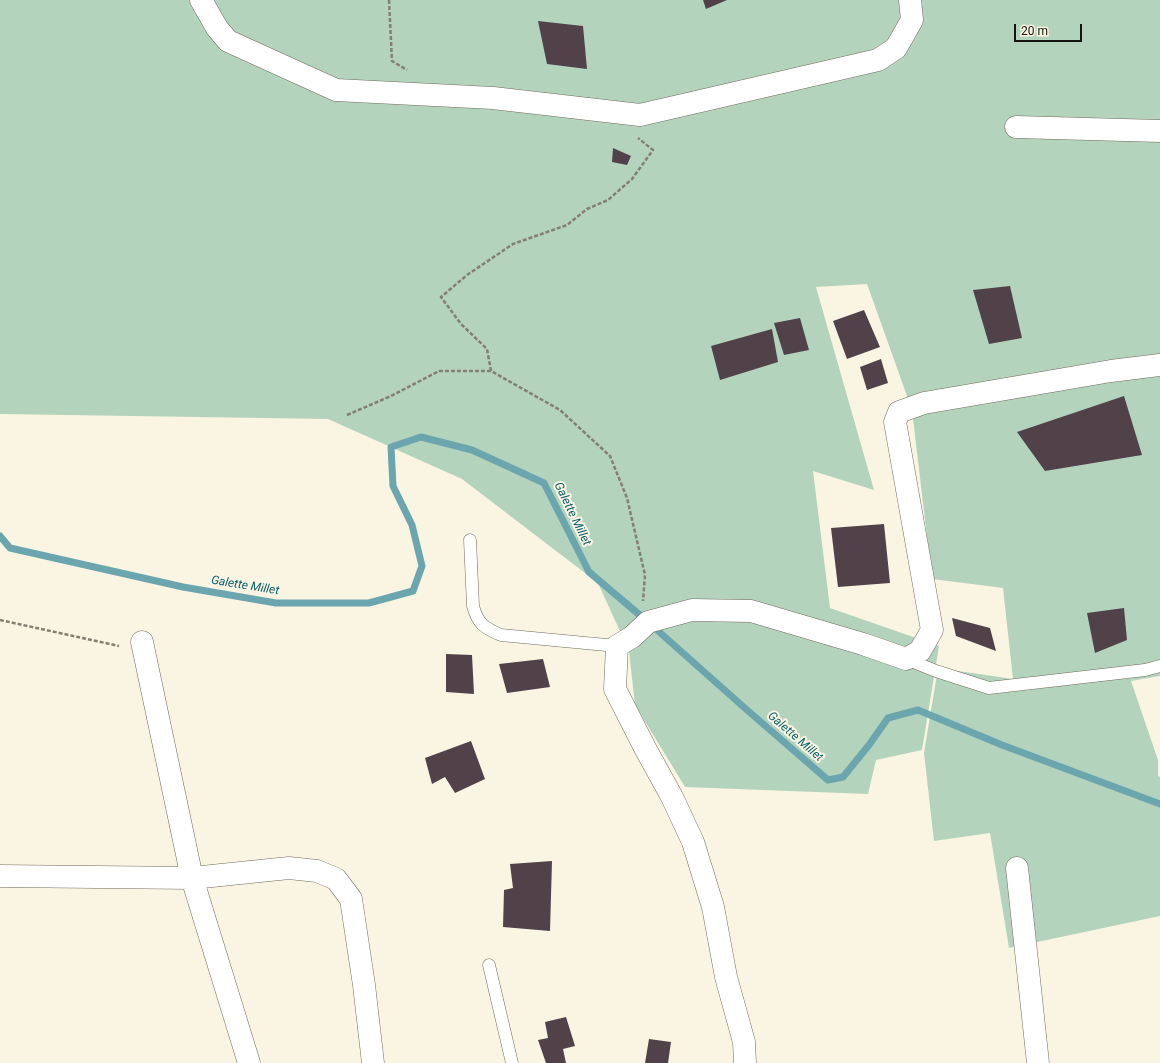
<!DOCTYPE html>
<style>
body{margin:0}
#map{position:relative;width:1160px;height:1063px;overflow:hidden;background:#faf5e3;font-family:Roboto,sans-serif}
canvas{display:block}
.scale{position:absolute;left:1014px;top:24px;width:68px;height:18px;box-sizing:border-box;border:2px solid #16140e;border-top:0;padding-left:5px;font-size:12px;line-height:14px;white-space:nowrap;color:#16140e;-webkit-text-stroke:3px #faf5e3;paint-order:stroke}
</style>
<div id="map">
<canvas width="1160" height="1063"></canvas>
<div class="scale">20 m</div>
</div>
<script>
const g = document.querySelector('canvas').getContext('2d');
g.lineJoin = 'round';
function paint(path, color) { g.fillStyle = color; g.fill(path, 'evenodd'); }
function trace(path, color, width, dash) { g.strokeStyle = color; g.lineWidth = width; g.lineCap = dash ? 'butt' : 'round'; g.setLineDash(dash || []); g.stroke(path); }
function label(font, color, halo, rows, align = 'center') {
  g.font = font + ' Roboto,sans-serif'; g.lineWidth = 4; g.setLineDash([]); g.textBaseline = 'middle'; g.strokeStyle = halo; g.fillStyle = color; for (const [text, x, y, turn = 0] of rows) {
    g.save(); g.translate(x, y); g.rotate((+turn || 0) * Math.PI / 180); g.textAlign = isNaN(turn) ? turn : align; if (halo) g.strokeText(text, 0, 0); g.fillText(text, 0, 0); g.restore();
  }
}
const green = new Path2D(`
 M0,0h1160v676l-29,5 27,79v16l2,1v139l-151,32 -19,-115 -56,8 -10,-88 14,-85 75,11 -10,-91 -71,-9 -20,-169 -45,-126 -51,3 58,203 -61,-19 17,137 109,38 -17,104 -46,10 -8,34 -183,-7 -50,-82 -6,-54 -31,-68 -136,-104 -134,-60 -328,-5z`);
const stream = new Path2D(`
 M0,536l10,12 173,39 93,16h93l44,-12 9,-25 -10,-41 -19,-39 -2,-39 30,-10 51,13 72,33 45,89 59,50 99,88 81,70 15,-3 26,-32 19,-27 30,-8 84,35 158,59`);
const building = new Path2D(`
 M703,0h24l-21,9z
 M538,21l45,5 4,43 -40,-5z
 M613,148l18,8 -4,9 -15,-3z
 M1010,286l12,52 -33,6 -16,-54z
 M864,310l16,37 -33,12 -14,-38z
 M800,318l9,32 -25,5 -10,-32z
 M772,329l6,33 -58,18 -9,-34z
 M881,359l7,24 -21,7 -7,-23z
 M1124,396l18,59 -97,16 -28,-39z
 M884,524l6,59 -52,4 -7,-59z
 M1124,608l3,32 -32,13 -8,-40z
 M952,618l38,10 6,23 -40,-15z
 M446,654l26,1 2,39 -28,-2z
 M543,659l7,28 -43,6 -8,-29z
 M471,741l14,38 -30,14 -10,-16 -13,7 -7,-26z
 M552,861l-2,70 -47,-4 1,-37 9,-2 -3,-24z
 M566,1017l9,29 -12,3 3,14h-20l-8,-23 10,-2 -3,-16z
 M649,1039l22,3 -3,21h-23z`);
const path = new Path2D(`
 M389,0l3,61 15,9
 M491,371l-4,-22 -26,-25 -20,-27 26,-22 46,-31 54,-19 20,-16 21,-9 24,-21 21,-29 -15,-12
 M347,415l44,-19 48,-25h52l69,39 50,46 17,42 18,77 -2,26
 M0,620l119,26`);
const service = new Path2D(`
 M470,540l3,66c5,18 11,22 28,29l116,11
 M906,659l30,12 53,17 156,-18 15,-4
 M489,965l23,98`);
const minor = new Path2D(`
 M201,0l16,28 11,13 108,49 157,8 147,17 238,-55 18,-12 16,-28 -2,-20
 M1016,127l144,4
 M142,642l50,236 57,185
 M1017,868l21,195
 M0,876l192,2 97,-10 28,3 19,8 15,20 13,86 9,78
 M745,1063l-1,-21 -18,-65 -13,-70 -20,-65 -21,-45 -27,-49 -30,-59 2,-43 15,-9 16,-15 44,-12 59,1 112,33 43,15 14,-8 12,-21 -37,-208 4,-10 25,-9 187,-32 49,-6`);
const waterNames = [
 ["Galette Millet",572,514,64],
 ["Galette Millet",245,586,9],
 ["Galette Millet",795,737,41]
];
paint(green, '#b4d3bd');
trace(stream, '#6ba6af', 7);
paint(building, '#51424a');
trace(service, '#6f6b5c', 13);
trace(minor, '#6f6b5c', 23);
trace(path, '#827f73', 2.5, [4, 2]);
trace(service, '#fff', 12);
trace(minor, '#fff', 22);
label('italic 12px', '#085e68', '#faf5e3', waterNames);
</script>
